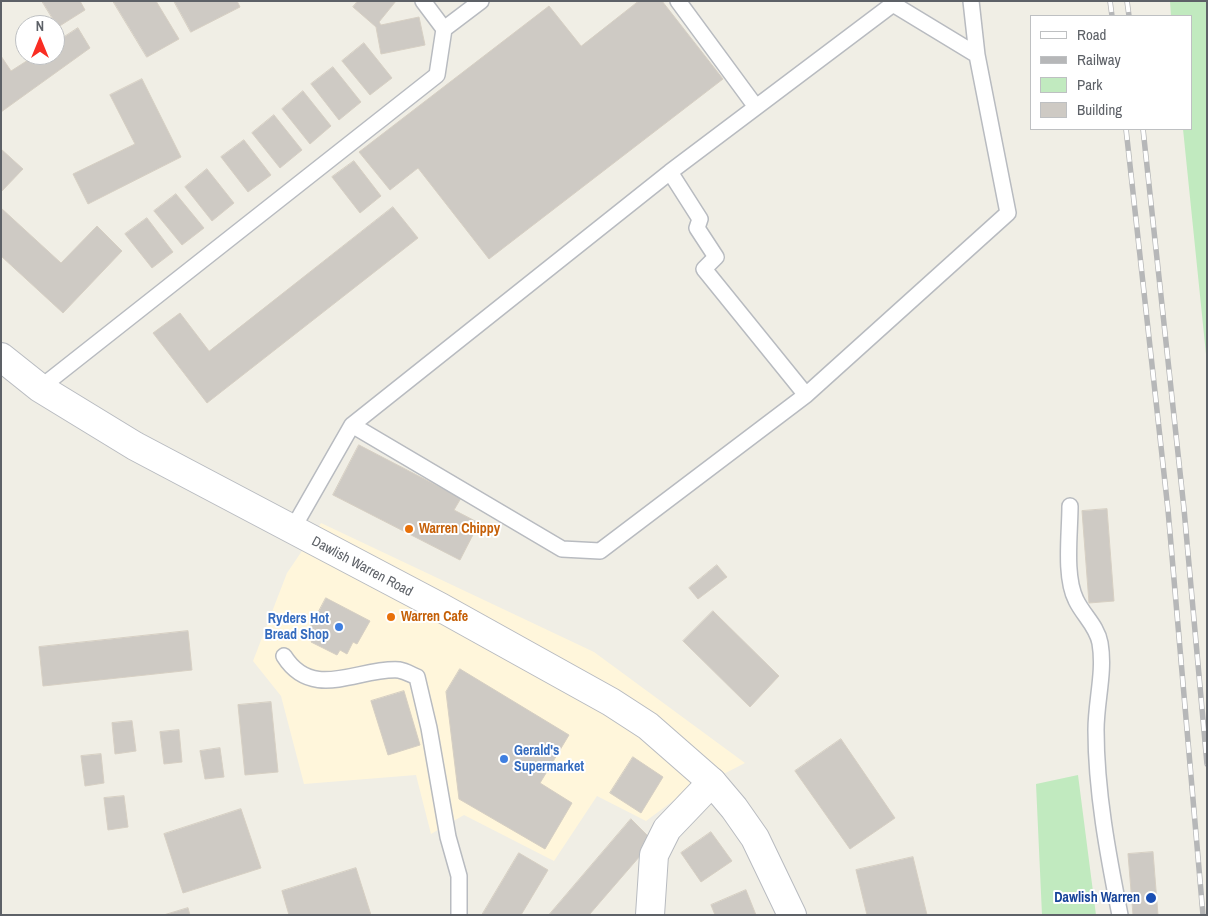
<!DOCTYPE html>
<style>
body{margin:0}
#map{position:relative;width:1208px;height:916px;overflow:hidden;background:#f0eee5;font-family:"Archivo Narrow",sans-serif}
canvas{display:block}
.frame{position:absolute;inset:0;border:2px solid #5d6167;pointer-events:none}
.legend{position:absolute;left:1030px;top:15px;width:162px;height:115px;box-sizing:border-box;background:#fff;border:1px solid #bec0c2;margin:0;padding:6px 9px;list-style:none;font-size:15px;color:#5d6167}
.legend li{display:flex;align-items:center;gap:10px;height:25px}
.legend b{width:25px;border:1px solid #bec0c2}
.north{position:absolute;left:15px;top:15px;width:50px;height:50px;box-sizing:border-box;background:#fff;border:1px solid #bec0c2;border-radius:50%;rotate:0deg;font-size:14px;font-weight:700;line-height:20px;text-align:center;color:#5d6167}
.north::after{content:'';display:block;margin:auto;width:18px;height:22px;background:#f92d23;clip-path:polygon(50% 0,100% 100%,50% 72%,0 100%)}
</style>
<div id="map">
<canvas width="1208" height="916"></canvas>
<div class="frame"></div>
<ul class="legend">
<li><b style="height:6px;background:#fff"></b>Road</li>
<li><b style="height:6px;background:#b6b7b8"></b>Railway</li>
<li><b style="height:14px;background:#c1eabf"></b>Park</li>
<li><b style="height:14px;background:#cecac4"></b>Building</li>
</ul>
<div class="north">N</div>
</div>
<script>
const g = document.querySelector('canvas').getContext('2d');
g.lineJoin = 'round';
function paint(path, color) { g.fillStyle = color; g.fill(path, 'evenodd'); }
function trace(path, color, width, dash) { g.strokeStyle = color; g.lineWidth = width; g.lineCap = dash ? 'butt' : 'round'; g.setLineDash(dash || []); g.stroke(path); }
function label(font, color, halo, rows, align = 'center') {
  g.font = font + ' "Archivo Narrow",sans-serif'; g.lineWidth = 4; g.setLineDash([]); g.textBaseline = 'middle'; g.strokeStyle = halo; g.fillStyle = color; for (const [text, x, y, turn = 0] of rows) {
    g.save(); g.translate(x, y); g.rotate((+turn || 0) * Math.PI / 180); g.textAlign = isNaN(turn) ? turn : align; if (halo) g.strokeText(text, 0, 0); g.fillText(text, 0, 0); g.restore();
  }
}
const commercial = new Path2D(`
 M321,523l273,129 151,111 -68,35 -31,23 -49,-25 -43,65 -90,-46 -33,19 -15,-59 -112,9 -23,-88 -28,-35 34,-88z`);
const green = new Path2D(`
 M1170,1h37v363l-24,-235h9v-113h-21z
 M1078,775l18,140h-54l-6,-131z`);
const building = new Path2D(`
 M42,1h38l5,9 -27,17z
 M113,1h43l23,38 -32,18z
 M174,1h63l3,6 -49,25z
 M358,1h38l-17,21 2,3 38,-8 6,28 -44,9 -5,-27 -23,-20z
 M639,1h23l61,78 -234,180 -71,-91 -28,22 -31,-38 190,-146 32,40z
 M78,28l12,20 -89,64v-56l10,15 25,-16h19v-12z
 M364,43l28,35 -22,17 -28,-34z
 M333,67l28,35 -22,18 -28,-36z
 M142,79l39,78 -93,47 -15,-30 62,-30 -25,-49z
 M303,91l28,35 -21,18 -28,-35z
 M274,115l28,35 -22,18 -28,-35z
 M244,140l27,35 -23,17 -27,-35z
 M1,149l22,20 -22,23z
 M354,161l27,35 -21,17 -28,-36z
 M207,169l27,34 -22,18 -27,-34z
 M176,194l28,34 -22,17 -28,-34z
 M393,207l25,31 -211,165 -54,-70 27,-20 29,38z
 M1,208l60,55 36,-37 25,25 -59,62 -62,-57z
 M147,218l26,34 -21,16 -27,-34z
 M359,445l102,53 -7,12 25,13 -19,37 -127,-65z
 M1107,509l7,92 -25,2 -7,-92z
 M717,565l10,12 -29,22 -9,-11z
 M326,598l44,23 -13,23 -4,-2 -6,12 -7,-4 -3,5 -26,-13 3,-5 -7,-3z
 M713,611l66,65 -29,31 -67,-66z
 M188,631l4,39 -149,16 -4,-39z
 M460,669l109,66 -29,48 32,20 -27,46 -86,-50 -13,-107z
 M404,691l16,54 -32,10 -17,-54z
 M271,702l7,70 -33,3 -7,-70z
 M132,721l4,30 -21,3 -3,-31z
 M179,730l3,32 -18,2 -4,-32z
 M841,739l54,79 -45,31 -55,-78z
 M220,748l4,29 -19,2 -5,-28z
 M101,754l3,29 -19,3 -4,-30z
 M633,757l30,20 -22,36 -31,-20z
 M124,796l4,31 -20,3 -4,-32z
 M241,809l20,59 -78,25 -19,-59z
 M631,819l22,22 -64,74h-40z
 M711,832l21,29 -31,21 -20,-29z
 M1153,852l5,63h-25l-5,-61z
 M519,853l29,17 -27,45h-39z
 M913,857l14,58h-60l-11,-45z
 M356,868l15,47h-82l-7,-24z
 M746,890l10,25h-41l-4,-10z
 M188,908l2,7h-26z`);
const service = new Path2D(`
 M678,1l78,106
 M444,29l37,-28
 M670,172l30,47 -3,9 19,29 -12,12 102,126
 M40,388l397,-313 7,-46 -21,-28
 M352,425l210,124 38,2 206,-156 202,-182 -31,-158 -6,-54
 M1070,506c0,28 -6,70 6,94 7,15 21,26 24,43 5,29 -4,58 -4,87 0,61 12,125 24,185
 M292,530l60,-105 318,-253 223,-168 84,51
 M284,656c29,46 75,11 115,14 6,1 13,5 18,7l12,51 19,109 11,39v39`);
const minor = new Path2D(`
 M650,915l4,-60 13,-26 45,-47`);
const tertiary = new Path2D(`
 M1,357l39,31 95,58 305,161 171,95 37,24 64,56 22,26 21,30 37,77`);
const rail = new Path2D(`
 M1110,1l2,15
 M1127,1l2,15
 M1126,129l42,381 35,405
 M1143,129l41,380 23,255`);
const markers = [
 [409,529,5,"#e8710a"],
 [391,617,5,"#e8710a"],
 [339,627,5,"#3f7fe0"],
 [504,759,5,"#3f7fe0"],
 [1151,898,6,"#1a4fb4"]
];
const foodNames = [
 ["Warren Chippy",419,529],
 ["Warren Cafe",401,617]
];
const streetNames = [
 ["Dawlish Warren Road",362,567,28]
];
const shopNames = [
 ["Ryders Hot",329,619],
 ["Bread Shop",329,635],
 ["Gerald's",514,751,"left"],
 ["Supermarket",514,767,"left"]
];
const transitNames = [
 ["Dawlish Warren",1140,898]
];
paint(commercial, '#fff6db');
paint(green, '#c1eabf');
paint(building, '#cecac4');
trace(building, '#d6cfc3', 1);
trace(service, '#b8bbc0', 18);
trace(minor, '#b8bbc0', 30);
trace(tertiary, '#b8bbc0', 30);
trace(service, '#fff', 15);
trace(minor, '#fff', 28);
trace(tertiary, '#fff', 28);
trace(rail, '#b6b7b8', 5.5);
trace(rail, '#fff', 4, [11]);
for (const [x, y, r, color] of markers) { const dot = new Path2D(); dot.arc(x, y, r, 0, 2 * Math.PI); g.fillStyle = color; g.fill(dot); trace(dot, '#fff', 2); }
label('bold 14px', '#c56008', '#fff', foodNames, 'left');
label('14px', '#5d6167', '#fff', streetNames);
label('bold 14px', '#366cbe', '#fff', shopNames, 'right');
label('bold 14px', '#164399', '#fff', transitNames, 'right');
</script>
